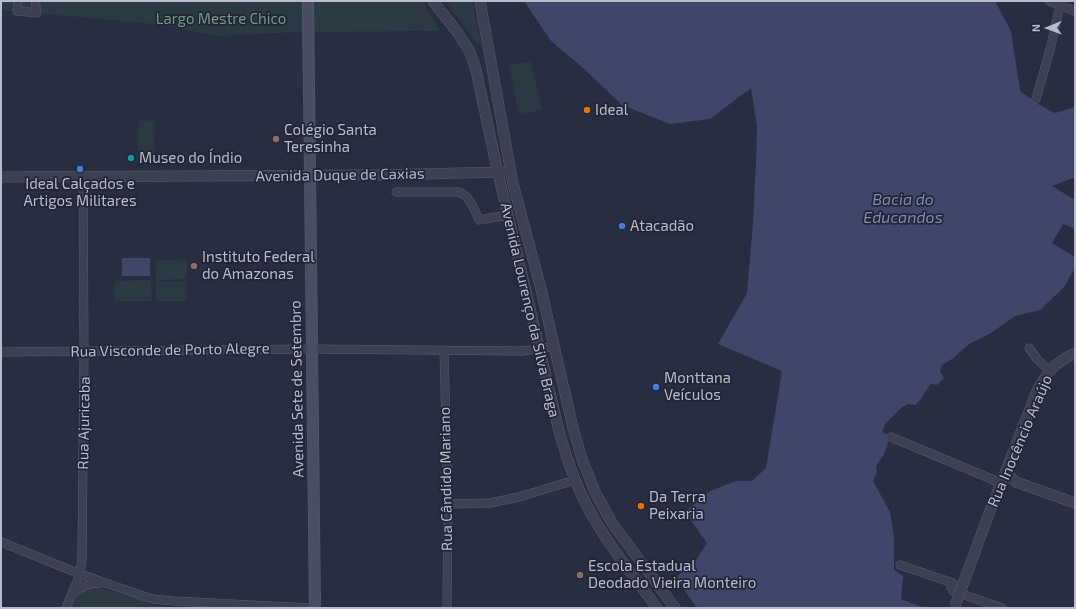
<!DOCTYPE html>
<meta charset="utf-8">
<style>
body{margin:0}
#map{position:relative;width:1076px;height:609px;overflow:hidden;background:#282d41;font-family:"Exo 2",sans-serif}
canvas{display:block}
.frame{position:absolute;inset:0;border:2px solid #b9bccb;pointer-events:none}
.north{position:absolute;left:1028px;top:8px;width:40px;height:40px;-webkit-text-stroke:3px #212536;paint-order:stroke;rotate:269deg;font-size:11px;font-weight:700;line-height:16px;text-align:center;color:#b9bccb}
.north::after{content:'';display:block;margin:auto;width:14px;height:18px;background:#b9bccb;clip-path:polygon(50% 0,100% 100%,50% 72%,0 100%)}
</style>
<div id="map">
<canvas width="1076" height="609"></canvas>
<div class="frame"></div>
<div class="north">N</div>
</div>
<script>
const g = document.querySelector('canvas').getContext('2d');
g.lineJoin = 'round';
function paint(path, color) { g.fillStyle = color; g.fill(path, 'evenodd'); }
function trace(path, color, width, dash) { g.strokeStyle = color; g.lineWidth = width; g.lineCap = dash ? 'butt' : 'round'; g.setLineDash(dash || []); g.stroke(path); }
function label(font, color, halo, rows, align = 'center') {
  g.font = font + ' "Exo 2",sans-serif'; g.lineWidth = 3.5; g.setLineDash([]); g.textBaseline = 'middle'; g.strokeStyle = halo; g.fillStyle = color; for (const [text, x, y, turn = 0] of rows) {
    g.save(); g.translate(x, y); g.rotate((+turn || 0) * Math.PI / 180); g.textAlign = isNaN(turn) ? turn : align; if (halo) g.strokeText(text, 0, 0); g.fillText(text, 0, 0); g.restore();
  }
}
const green = new Path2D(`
 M1,1h422l17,30 -140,1 -84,4 -62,-12 -153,-14z
 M445,1h28l8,42 -5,1 -11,-17z
 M531,61l11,49 -23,5 -10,-49z
 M139,120l16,1 -1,37 -17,-1z
 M187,259v20l-31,1 -1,-20z
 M151,280l1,21h-37v-20z
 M156,281h31v20h-31z
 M92,585l67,21 38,2h-128l8,-14z`);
const water = new Path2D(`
 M524,1h471l16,30 9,60 18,13 17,9 17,-5 3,-3v72l-23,9 23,14v29l-12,-5 -11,19 23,14v10l-10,19 -25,24 -25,6 -24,17 -22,11 -17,15 -10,6 -2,6 4,7 -7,7 -6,-1 -15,21 -8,-1 -7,4 -16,16 -3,8 6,3c1,12 -5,22 -12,31l1,6 -4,9 17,31 4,25v33l9,6 -2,23 24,9h-228l-21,-30 8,-9 12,-9 11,-17 -22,-31 25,-21 26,-10h16l14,-13 16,-97 -64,-27 29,-51 6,-70 3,-60 1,-37 -6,-38 -41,31 -40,5 -48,-19 -39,-37 -32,-27z
 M122,258h28v18h-28z`);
const minor = new Path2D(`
 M18,1l-1,10 20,2 -2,-12
 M1049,1l26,10
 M1036,99l14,-49 11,-49
 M396,192h63c11,4 15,17 20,28l29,-5
 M1029,348l8,11 12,11
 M444,350l4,154 -1,104
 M1,352l311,-3 210,2 18,-2 14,-3
 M891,437l110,46
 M448,504l42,-1 29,-6 56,-17
 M1,542l79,32 2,-16 2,-206 -1,-175
 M900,565l53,18 -2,4 2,4 49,17
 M73,593c9,-7 17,-11 28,-10
 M66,608l14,-34 63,22 10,3 21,2 136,7`);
const tertiary = new Path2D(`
 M433,1l25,32 12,19 6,18 22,103 61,258c7,25 15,50 27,73 18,36 47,71 71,104
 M480,1l33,183 28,105 32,139 9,31 13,33 17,31 63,85
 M1,177l376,-2 126,-3
 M1005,472l11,10 59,21
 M987,519l50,-128c11,-20 17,-28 38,-38`);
const secondary = new Path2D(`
 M308,1l7,607`);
const tertiaryBridge = new Path2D(`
 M955,606l32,-87`);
const markers = [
 [587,110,4,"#e8710a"],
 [276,139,4,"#8d6e63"],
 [131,158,4,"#0f9aa8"],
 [80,169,4,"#3f7fe0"],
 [622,226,4,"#3f7fe0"],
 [194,266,4,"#8d6e63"],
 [656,387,4,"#3f7fe0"],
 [641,506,4,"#e8710a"],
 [580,575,4,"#8d6e63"]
];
const parkNames = [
 ["Largo Mestre Chico",221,19]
];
const poiNames = [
 ["Ideal",595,110],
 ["Colégio Santa",284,130],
 ["Teresinha",284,147],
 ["Museo do Índio",139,158],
 ["Ideal Calçados e",80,184,"center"],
 ["Artigos Militares",80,201,"center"],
 ["Atacadão",630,226],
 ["Instituto Federal",202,257],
 ["do Amazonas",202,274],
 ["Monttana",664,378],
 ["Veículos",664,395],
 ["Da Terra",649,497],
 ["Peixaria",649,514],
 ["Escola Estadual",588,566],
 ["Deodado Vieira Monteiro",588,583]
];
const streetNames = [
 ["Avenida Duque de Caxias",340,175,-1],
 ["Avenida Lourenço da Silva Braga",530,310,77],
 ["Rua Visconde de Porto Alegre",170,350,-1],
 ["Avenida Sete de Setembro",297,389,-91],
 ["Rua Ajuricaba",84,423,-89],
 ["Rua Inocêncio Araújo",1020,441,-67],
 ["Rua Cândido Mariano",446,479,-91]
];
const waterNames = [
 ["Bacia do",903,200],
 ["Educandos",903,218]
];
paint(green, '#2a3942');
paint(water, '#3f4669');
trace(minor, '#575b6b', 9);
trace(tertiary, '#575b6b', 11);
trace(secondary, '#575b6b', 12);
trace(minor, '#3c4051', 8);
trace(tertiary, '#3c4051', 10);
trace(secondary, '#4a4e63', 11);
trace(tertiaryBridge, '#575b6b', 11, []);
trace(tertiaryBridge, '#3c4051', 10);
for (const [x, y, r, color] of markers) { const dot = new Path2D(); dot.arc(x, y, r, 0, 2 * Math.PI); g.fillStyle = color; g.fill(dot); trace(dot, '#212536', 1.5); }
label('15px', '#719a84', '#212536', parkNames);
label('15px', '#b9bccb', '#212536', poiNames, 'left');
label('15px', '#b9bccb', '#212536', streetNames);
label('italic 16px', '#828bb0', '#212536', waterNames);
</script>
